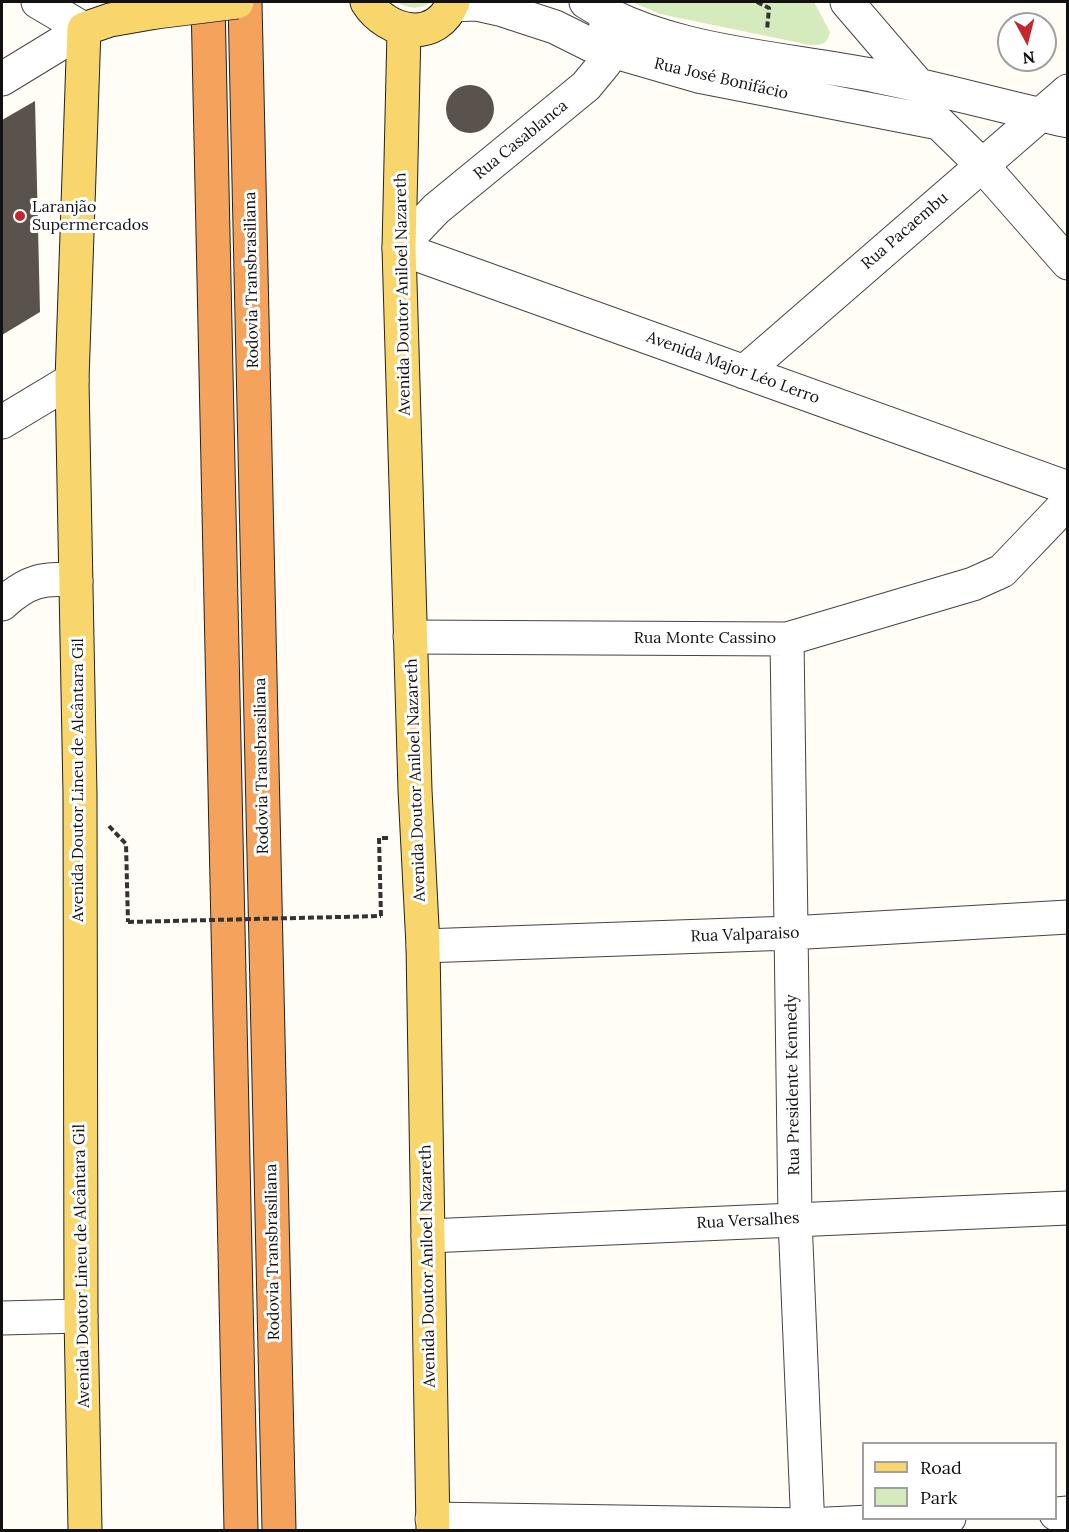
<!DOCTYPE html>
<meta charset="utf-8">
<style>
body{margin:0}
#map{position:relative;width:1069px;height:1532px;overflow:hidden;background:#fffdf5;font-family:Lora,serif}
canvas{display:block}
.frame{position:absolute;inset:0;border:3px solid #111;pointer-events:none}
.legend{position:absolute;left:862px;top:1442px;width:195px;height:78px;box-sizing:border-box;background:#fff;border:2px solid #a0a0a0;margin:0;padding:8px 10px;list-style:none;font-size:18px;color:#111}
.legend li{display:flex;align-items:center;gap:12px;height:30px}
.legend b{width:30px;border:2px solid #a0a0a0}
.north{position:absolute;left:997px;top:12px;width:60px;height:60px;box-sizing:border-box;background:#fff;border:2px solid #a0a0a0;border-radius:50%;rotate:173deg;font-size:16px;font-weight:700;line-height:24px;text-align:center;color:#111}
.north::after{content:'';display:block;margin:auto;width:21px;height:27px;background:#c4262e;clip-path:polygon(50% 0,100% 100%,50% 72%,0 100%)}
</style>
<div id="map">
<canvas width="1069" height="1532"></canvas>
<div class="frame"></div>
<ul class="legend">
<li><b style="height:8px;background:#f9d66b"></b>Road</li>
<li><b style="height:16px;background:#d5ebbd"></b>Park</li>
</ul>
<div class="north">N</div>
</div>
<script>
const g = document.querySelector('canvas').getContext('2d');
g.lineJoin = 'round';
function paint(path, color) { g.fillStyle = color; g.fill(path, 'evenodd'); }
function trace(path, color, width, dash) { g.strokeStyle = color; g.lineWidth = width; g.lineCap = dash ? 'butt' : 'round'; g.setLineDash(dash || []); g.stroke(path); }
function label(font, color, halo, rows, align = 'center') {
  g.font = font + ' Lora,serif'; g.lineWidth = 6; g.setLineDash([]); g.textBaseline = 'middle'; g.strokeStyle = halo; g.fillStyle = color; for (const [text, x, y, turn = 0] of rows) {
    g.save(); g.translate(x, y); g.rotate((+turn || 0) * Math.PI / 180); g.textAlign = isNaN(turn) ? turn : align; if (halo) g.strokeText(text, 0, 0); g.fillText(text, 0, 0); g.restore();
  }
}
const green = new Path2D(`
 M397,2h34c-11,8 -23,7 -34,0z
 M632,2h182l16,30c-3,12 -7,13 -20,13l-150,-31z`);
const building = new Path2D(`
 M446 109a24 24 0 1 1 48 0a24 24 0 1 1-48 0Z
 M35,101l5,211 -38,23v-215z`);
const path = new Path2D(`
 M757,2l12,6 -2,22
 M109,826l17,18 2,78
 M381,916l-2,-78h11`);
const minor = new Path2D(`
 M586,2c83,52 196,55 290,74 64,13 128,31 192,45
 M847,2l73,85
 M452,5l24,-1 27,6 52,17 36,18 107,31 241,47 42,41 87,99
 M606,14l-1,49 -19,23 -150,123 -37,39 669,240
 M2,79l82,-50 -46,-27
 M744,372l324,-281
 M2,422l70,-42
 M2,604c24,-22 42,-28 74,-23
 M410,637l377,2 186,-55 29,-13 66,-69
 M787,639l8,580 13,311
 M423,946l367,-13 278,-16
 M428,1236l640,-28
 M2,1318l79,-2
 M1056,1514l12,-1
 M432,1519l376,6 141,-7`);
const major = new Path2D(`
 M367,2c20,32 70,42 86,0
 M404,30l-5,218 16,542 8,156 10,584
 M85,1530l-4,-214 -1,-522 -8,-414 12,-351 26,-9 46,-8`);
const highway = new Path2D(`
 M208,2l33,1528
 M245,2l34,1528`);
const pathBridge = new Path2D(`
 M128,922l253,-6`);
const majorBridge = new Path2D(`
 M156,12l81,-10`);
const markers = [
 [20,216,6,"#c4262e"]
];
const streetNames = [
 ["Rua José Bonifácio",721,79,13],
 ["Rua Casablanca",521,140,-39],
 ["Rua Pacaembu",905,231,-41],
 ["Rodovia Transbrasiliana",252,280,-91],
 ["Avenida Doutor Aniloel Nazareth",403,294,-91],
 ["Avenida Major Léo Lerro",733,368,20],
 ["Rua Monte Cassino",705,638],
 ["Rodovia Transbrasiliana",262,766,-91],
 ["Avenida Doutor Lineu de Alcântara Gil",78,780,-90],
 ["Avenida Doutor Aniloel Nazareth",416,780,-92],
 ["Rua Valparaiso",745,935,-2],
 ["Rua Presidente Kennedy",793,1085,-91],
 ["Rua Versalhes",748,1221,-3],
 ["Rodovia Transbrasiliana",273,1252,-91],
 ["Avenida Doutor Lineu de Alcântara Gil",82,1266,-91],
 ["Avenida Doutor Aniloel Nazareth",428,1266,-91]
];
const poiNames = [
 ["Laranjão",32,207],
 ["Supermercados",32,225]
];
paint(green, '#d5ebbd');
paint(building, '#5a524d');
trace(minor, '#444', 35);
trace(major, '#222', 35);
trace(highway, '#222', 35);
trace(path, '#333', 4, [6, 3]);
trace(minor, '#fff', 33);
trace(major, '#f9d66b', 33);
trace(highway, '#f5a25d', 33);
trace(majorBridge, '#222', 35, []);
trace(pathBridge, '#333', 4, [6, 3]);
trace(majorBridge, '#f9d66b', 33);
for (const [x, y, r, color] of markers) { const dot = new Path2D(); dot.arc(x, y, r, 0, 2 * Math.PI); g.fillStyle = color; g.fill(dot); trace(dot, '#fff', 2); }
label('16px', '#111', '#fff', streetNames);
label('16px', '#111', '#fff', poiNames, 'left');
</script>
